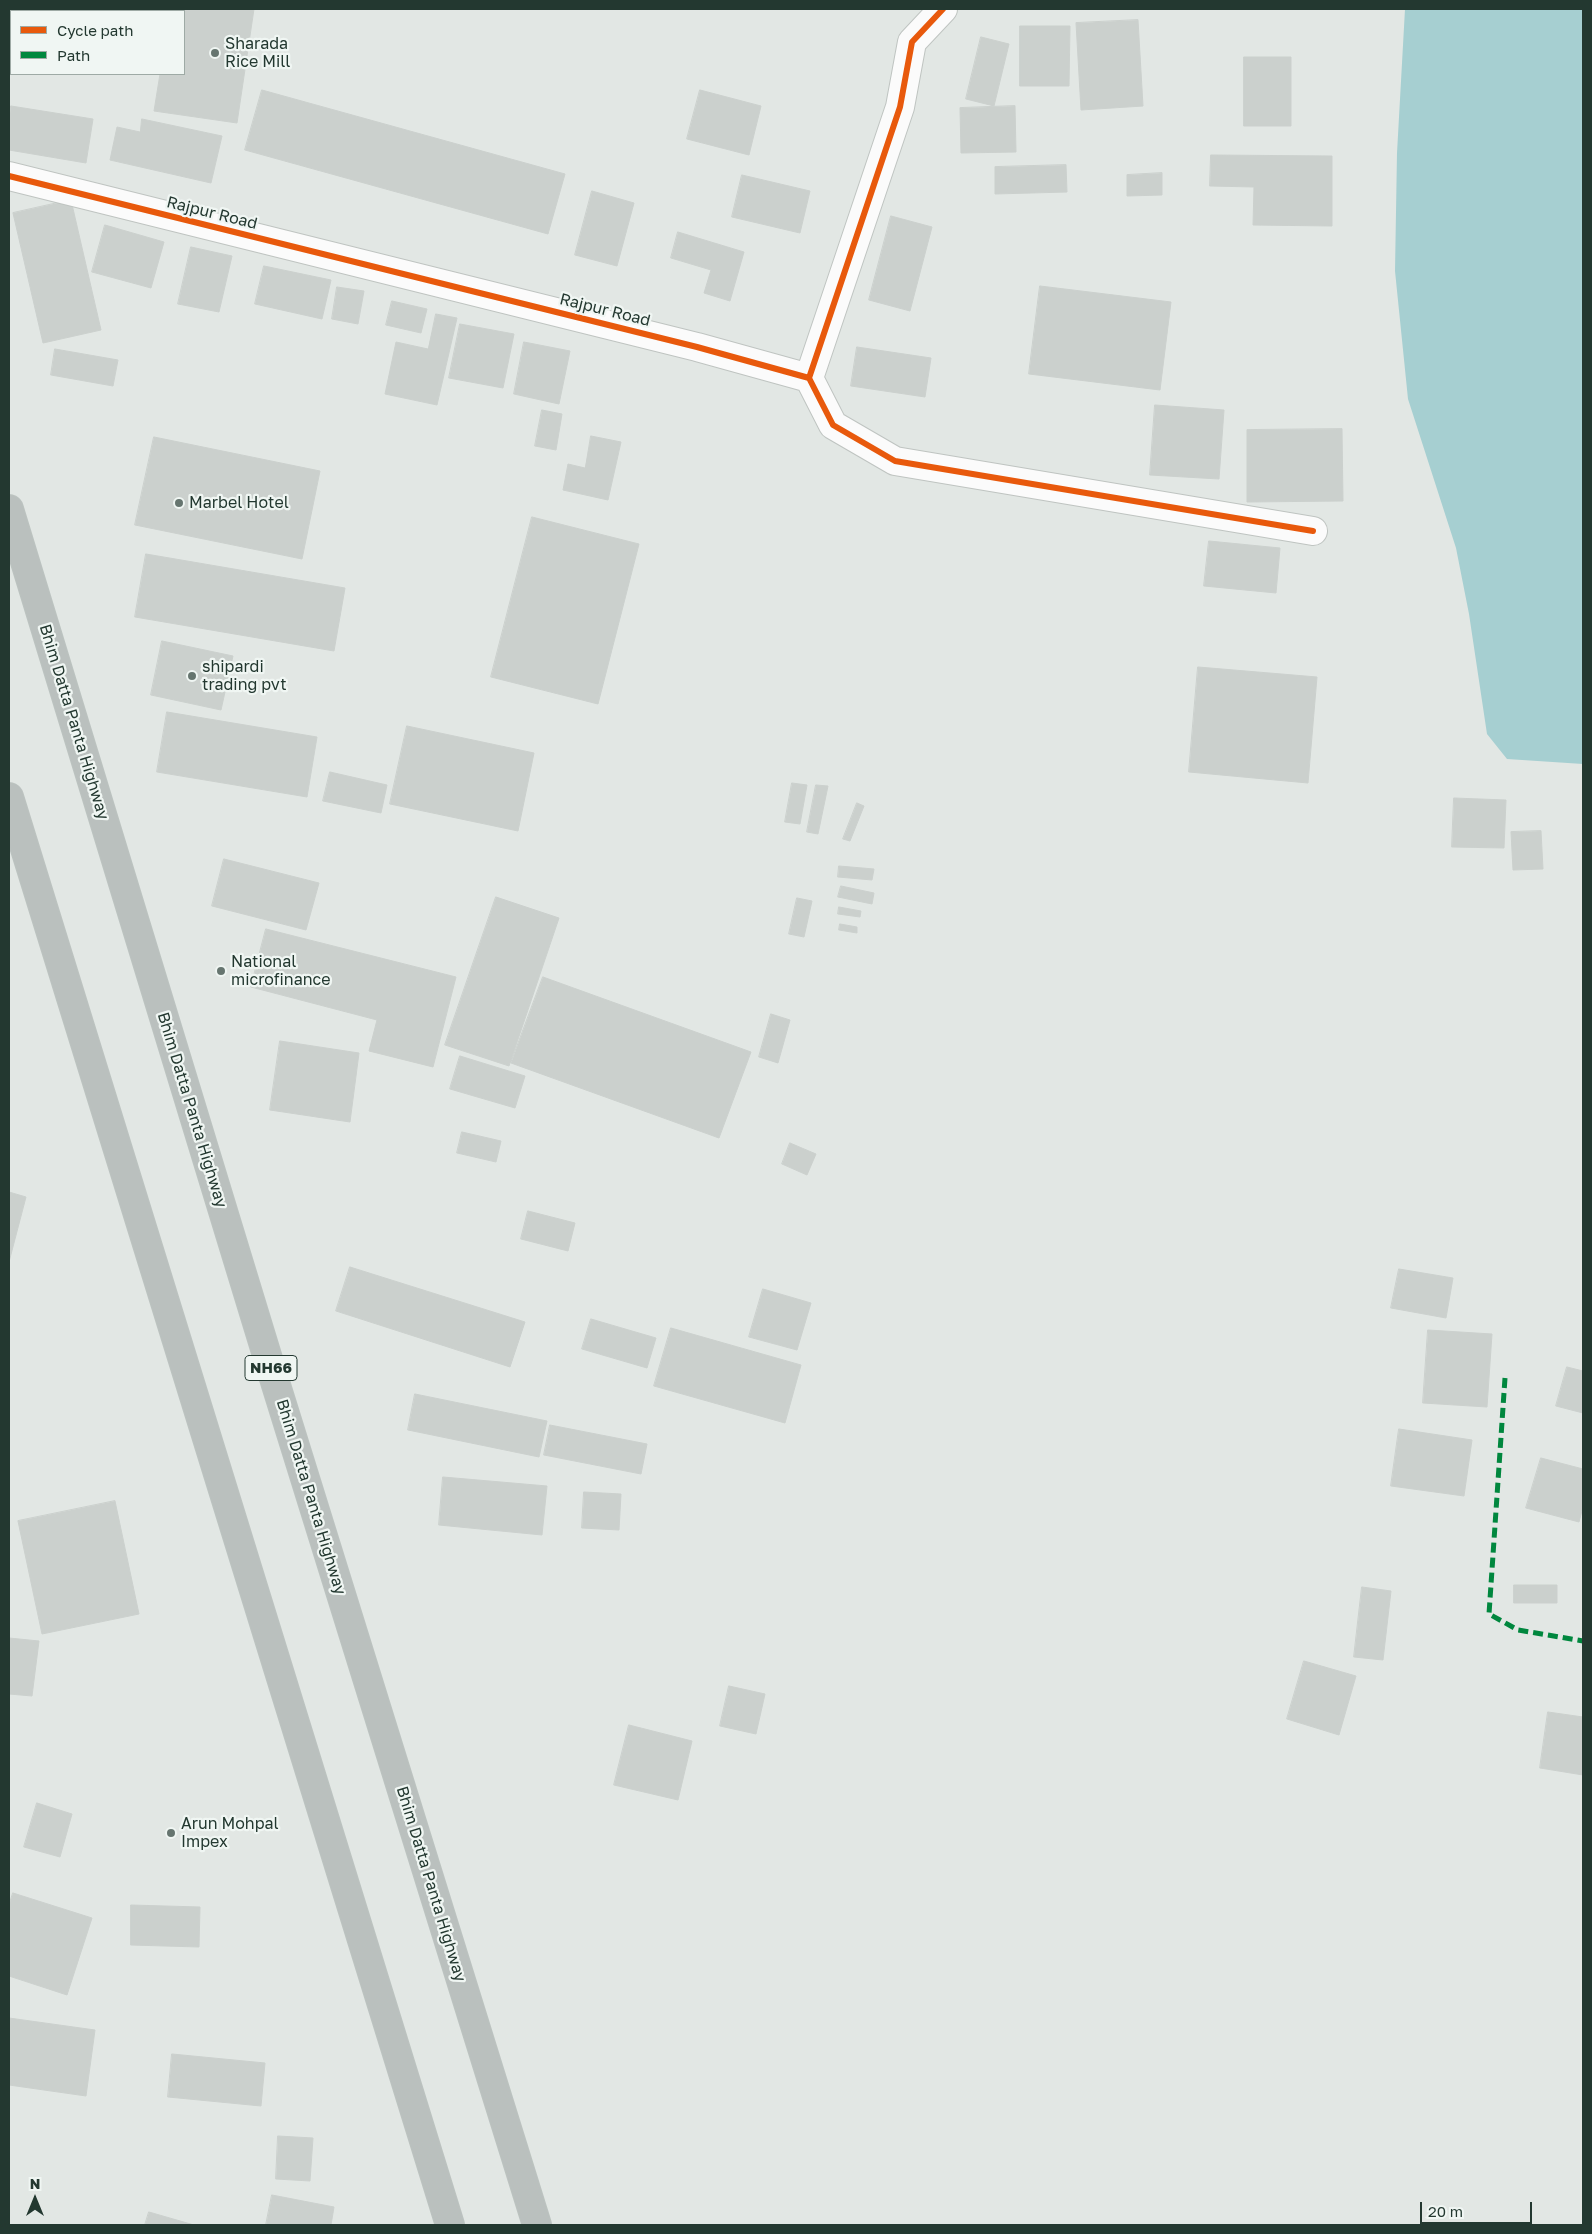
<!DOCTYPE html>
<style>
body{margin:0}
#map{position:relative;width:1592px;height:2234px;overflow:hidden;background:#e2e7e4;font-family:"Golos Text",sans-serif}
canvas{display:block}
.frame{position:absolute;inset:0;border:10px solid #233830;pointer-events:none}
.legend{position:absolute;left:10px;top:10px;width:175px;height:65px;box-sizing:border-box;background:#f0f6f3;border:1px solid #9eaaa5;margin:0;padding:6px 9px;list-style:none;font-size:15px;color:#233830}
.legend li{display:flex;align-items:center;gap:10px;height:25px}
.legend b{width:25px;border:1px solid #9eaaa5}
.north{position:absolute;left:10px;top:2174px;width:50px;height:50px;-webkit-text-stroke:4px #f0f6f3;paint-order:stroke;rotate:0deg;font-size:14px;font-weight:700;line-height:20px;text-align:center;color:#233830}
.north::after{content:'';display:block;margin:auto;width:18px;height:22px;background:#233830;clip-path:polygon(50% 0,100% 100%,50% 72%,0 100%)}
.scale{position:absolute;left:1420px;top:2202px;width:112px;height:22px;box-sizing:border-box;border:2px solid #233830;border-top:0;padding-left:6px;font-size:15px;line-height:18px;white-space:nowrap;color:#233830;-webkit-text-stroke:4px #f0f6f3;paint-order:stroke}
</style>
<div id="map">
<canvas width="1592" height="2234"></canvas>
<div class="frame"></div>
<ul class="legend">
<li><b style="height:6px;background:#e8590c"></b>Cycle path</li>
<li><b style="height:6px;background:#00873e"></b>Path</li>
</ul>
<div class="north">N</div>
<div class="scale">20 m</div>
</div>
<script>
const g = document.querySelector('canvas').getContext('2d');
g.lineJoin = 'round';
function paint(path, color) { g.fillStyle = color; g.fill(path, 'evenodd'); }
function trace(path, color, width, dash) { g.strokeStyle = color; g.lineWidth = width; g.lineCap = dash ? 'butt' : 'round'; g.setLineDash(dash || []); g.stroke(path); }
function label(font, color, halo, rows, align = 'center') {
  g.font = font + ' "Golos Text",sans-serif'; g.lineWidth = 4.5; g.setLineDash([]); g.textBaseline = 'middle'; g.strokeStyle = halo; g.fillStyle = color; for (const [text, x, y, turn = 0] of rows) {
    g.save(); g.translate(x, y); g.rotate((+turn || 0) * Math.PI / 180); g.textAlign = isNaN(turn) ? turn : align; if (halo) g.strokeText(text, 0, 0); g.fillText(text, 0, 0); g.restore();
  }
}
const water = new Path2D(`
 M1405,9h178v755l-76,-5 -20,-25 -18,-120 -13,-66 -48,-149 -13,-128 2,-118z`);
const building = new Path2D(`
 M9,9h245l-17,114 -83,-12 6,-37h24v-63h-173v21l-2,-1z
 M1138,20l5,86 -62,4 -5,-87z
 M1020,26h50l-1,60h-49z
 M981,37l28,7 -15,62 -28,-7z
 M1244,57h47v69h-47z
 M262,90l303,84 -17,60 -303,-84z
 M700,90l61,16 -12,49 -62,-16z
 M11,106l82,13 -7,44 -77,-13v-30z
 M1015,106l1,46 -55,1 -1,-45z
 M142,119l80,17 -11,47 -101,-23 7,-33 23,5z
 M1211,155l121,1v70l-79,-1 1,-38 -44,-1z
 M1066,165l1,27 -72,2v-27z
 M1162,173v22l-35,1v-21z
 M742,175l68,16 -10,42 -68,-16z
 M592,191l42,12 -17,63 -42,-11z
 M71,200l30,130 -58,13 -30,-130z
 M891,216l41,11 -22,84 -41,-11z
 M105,225l59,17 -13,46 -59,-16z
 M678,232l66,20 -14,49 -26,-8 7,-23 -40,-12z
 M191,247l41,9 -13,56 -41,-8z
 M264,266l67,14 -9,39 -67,-15z
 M1040,286l131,16 -11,88 -131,-16z
 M337,287l27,4 -6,33 -26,-5z
 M392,301l35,8 -6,24 -35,-8z
 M436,314l21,4 -20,87 -52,-11 11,-52 32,7z
 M460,324l54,10 -11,54 -54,-10z
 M524,342l46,9 -11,53 -45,-10z
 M857,347l74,11 -6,39 -74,-11z
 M55,349l63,11 -5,26 -62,-11z
 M1155,405l69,5 -5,69 -69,-4z
 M542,410l20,4 -6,36 -21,-4z
 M1342,429l1,72 -96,1v-72z
 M591,436l30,6 -13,58 -45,-10 5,-26 17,4z
 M154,437l166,34 -18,88 -167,-34z
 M532,517l107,27 -41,160 -107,-27z
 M1209,541l71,7 -4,45 -72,-7z
 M146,554l199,34 -11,63 -199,-34z
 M162,641l71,15 -12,54 -70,-15z
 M1198,667l119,10 -9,106 -119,-11z
 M167,712l150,25 -10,60 -150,-25z
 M407,726l127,27 -16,78 -128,-27z
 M330,772l57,13 -6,28 -58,-12z
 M792,783l15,2 -7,39 -15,-2z
 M816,785l12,1 -10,48 -11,-2z
 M1454,798l52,2 -2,48 -52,-1z
 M857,803l7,3 -14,35 -7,-2z
 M1541,831l2,38 -30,1 -2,-38z
 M224,859l95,24 -13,47 -94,-24z
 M839,866l35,3 -2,11 -34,-3z
 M841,886l33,7 -2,11 -34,-7z
 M496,897l63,21 -50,148 -64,-21z
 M797,898l15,3 -8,36 -15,-3z
 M839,907l22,4 -1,6 -22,-3z
 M840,924l17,3v6l-18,-3z
 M266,929l190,48 -23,90 -64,-16 8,-31 -126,-33z
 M543,977l208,75 -32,86 -208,-75z
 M771,1014l19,6 -12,43 -19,-6z
 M280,1041l79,12 -9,69 -80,-12z
 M460,1056l65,20 -10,32 -65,-19z
 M462,1132l39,9 -5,21 -39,-9z
 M790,1143l26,11 -9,21 -25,-11z
 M9,1192l17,5 -17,65z
 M528,1211l47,12 -7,28 -47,-12z
 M350,1267l175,55 -15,45 -174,-56z
 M1399,1269l54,9 -7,40 -55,-10z
 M763,1289l48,14 -14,47 -48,-13z
 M591,1319l65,19 -9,30 -65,-19z
 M671,1328l130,37 -16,58 -131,-37z
 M1428,1330l64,4 -5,73 -64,-4z
 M1567,1367l16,4v42l-27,-7z
 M415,1394l132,27 -8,36 -131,-27z
 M550,1425l97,19 -6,30 -97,-19z
 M1399,1429l73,11 -8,56 -73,-10z
 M1541,1458l42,11v38l-4,15 -53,-14z
 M443,1477l104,9 -5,49 -103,-10z
 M584,1492l37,2 -2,36 -37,-2z
 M115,1501l24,113 -97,20 -24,-113z
 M1514,1585h43v18h-43z
 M1362,1587l29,4 -8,69 -29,-3z
 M9,1638l30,3 -7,55 -23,-2z
 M1304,1661l52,15 -17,59 -52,-16z
 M729,1686l36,8 -9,40 -36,-8z
 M1548,1712l35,5v58l-43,-7z
 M629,1725l63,16 -14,59 -64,-15z
 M37,1803l35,11 -12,43 -36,-10z
 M13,1893l79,25 -25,77 -58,-19v-71z
 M131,1905l69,2 -1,40 -68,-2z
 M9,2018l86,12 -9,66 -77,-11z
 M172,2054l93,9 -4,43 -93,-9z
 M278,2136l35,2 -3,43 -34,-2z
 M272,2195l62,12 -3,18h-65z
 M149,2212l45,13h-49z`);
const street = new Path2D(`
 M9,176l688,171 112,31 91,-271 12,-65 31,-33
 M809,378l24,47 62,36 418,70`);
const highway = new Path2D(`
 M9,509l267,876 261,840
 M9,797l441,1428`);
const quiet = new Path2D(`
 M1505,1378l-16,236 29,16 65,11`);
const cycleway = new Path2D(`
 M9,176l688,171 112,31 91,-271 12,-65 31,-33
 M809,378l24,47 62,36 418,70`);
const markers = [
 [215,53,5,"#66756f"],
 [179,503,5,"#66756f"],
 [192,676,5,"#66756f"],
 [221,971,5,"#66756f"],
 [171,1833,5,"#66756f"]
];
const shields = [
 [271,1368,52]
];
const shieldNames = [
 ["NH66",271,1368]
];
const poiNames = [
 ["Sharada",225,44],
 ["Rice Mill",225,62],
 ["Marbel Hotel",189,503],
 ["shipardi",202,667],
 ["trading pvt",202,685],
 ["National",231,962],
 ["microfinance",231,980],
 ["Arun Mohpal",181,1824],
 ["Impex",181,1842]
];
const streetNames = [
 ["Rajpur Road",212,213,14],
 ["Rajpur Road",605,310,14],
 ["Bhim Datta Panta Highway",74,722,73],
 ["Bhim Datta Panta Highway",192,1110,73],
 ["Bhim Datta Panta Highway",311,1497,73],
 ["Bhim Datta Panta Highway",431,1884,73]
];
paint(water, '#a6cfd1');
paint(building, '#cbd0cd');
trace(building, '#cbd0cd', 1);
trace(street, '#bfc4c1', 30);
trace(highway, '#bcc3c0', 30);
trace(street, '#fbfbfb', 28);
trace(highway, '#bac0be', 28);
trace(quiet, '#00873e', 5, [10, 5]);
trace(cycleway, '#e8590c', 6);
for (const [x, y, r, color] of markers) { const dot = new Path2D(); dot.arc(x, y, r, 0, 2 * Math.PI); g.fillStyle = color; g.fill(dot); trace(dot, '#f0f6f3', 2); }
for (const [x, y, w] of shields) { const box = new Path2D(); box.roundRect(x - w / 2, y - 12.5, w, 25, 4); g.fillStyle = '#f0f6f3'; g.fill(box); trace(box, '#233830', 1); }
label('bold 15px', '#233830', null, shieldNames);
label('16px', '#233830', '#f0f6f3', poiNames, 'left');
label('16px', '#233830', '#f0f6f3', streetNames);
</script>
